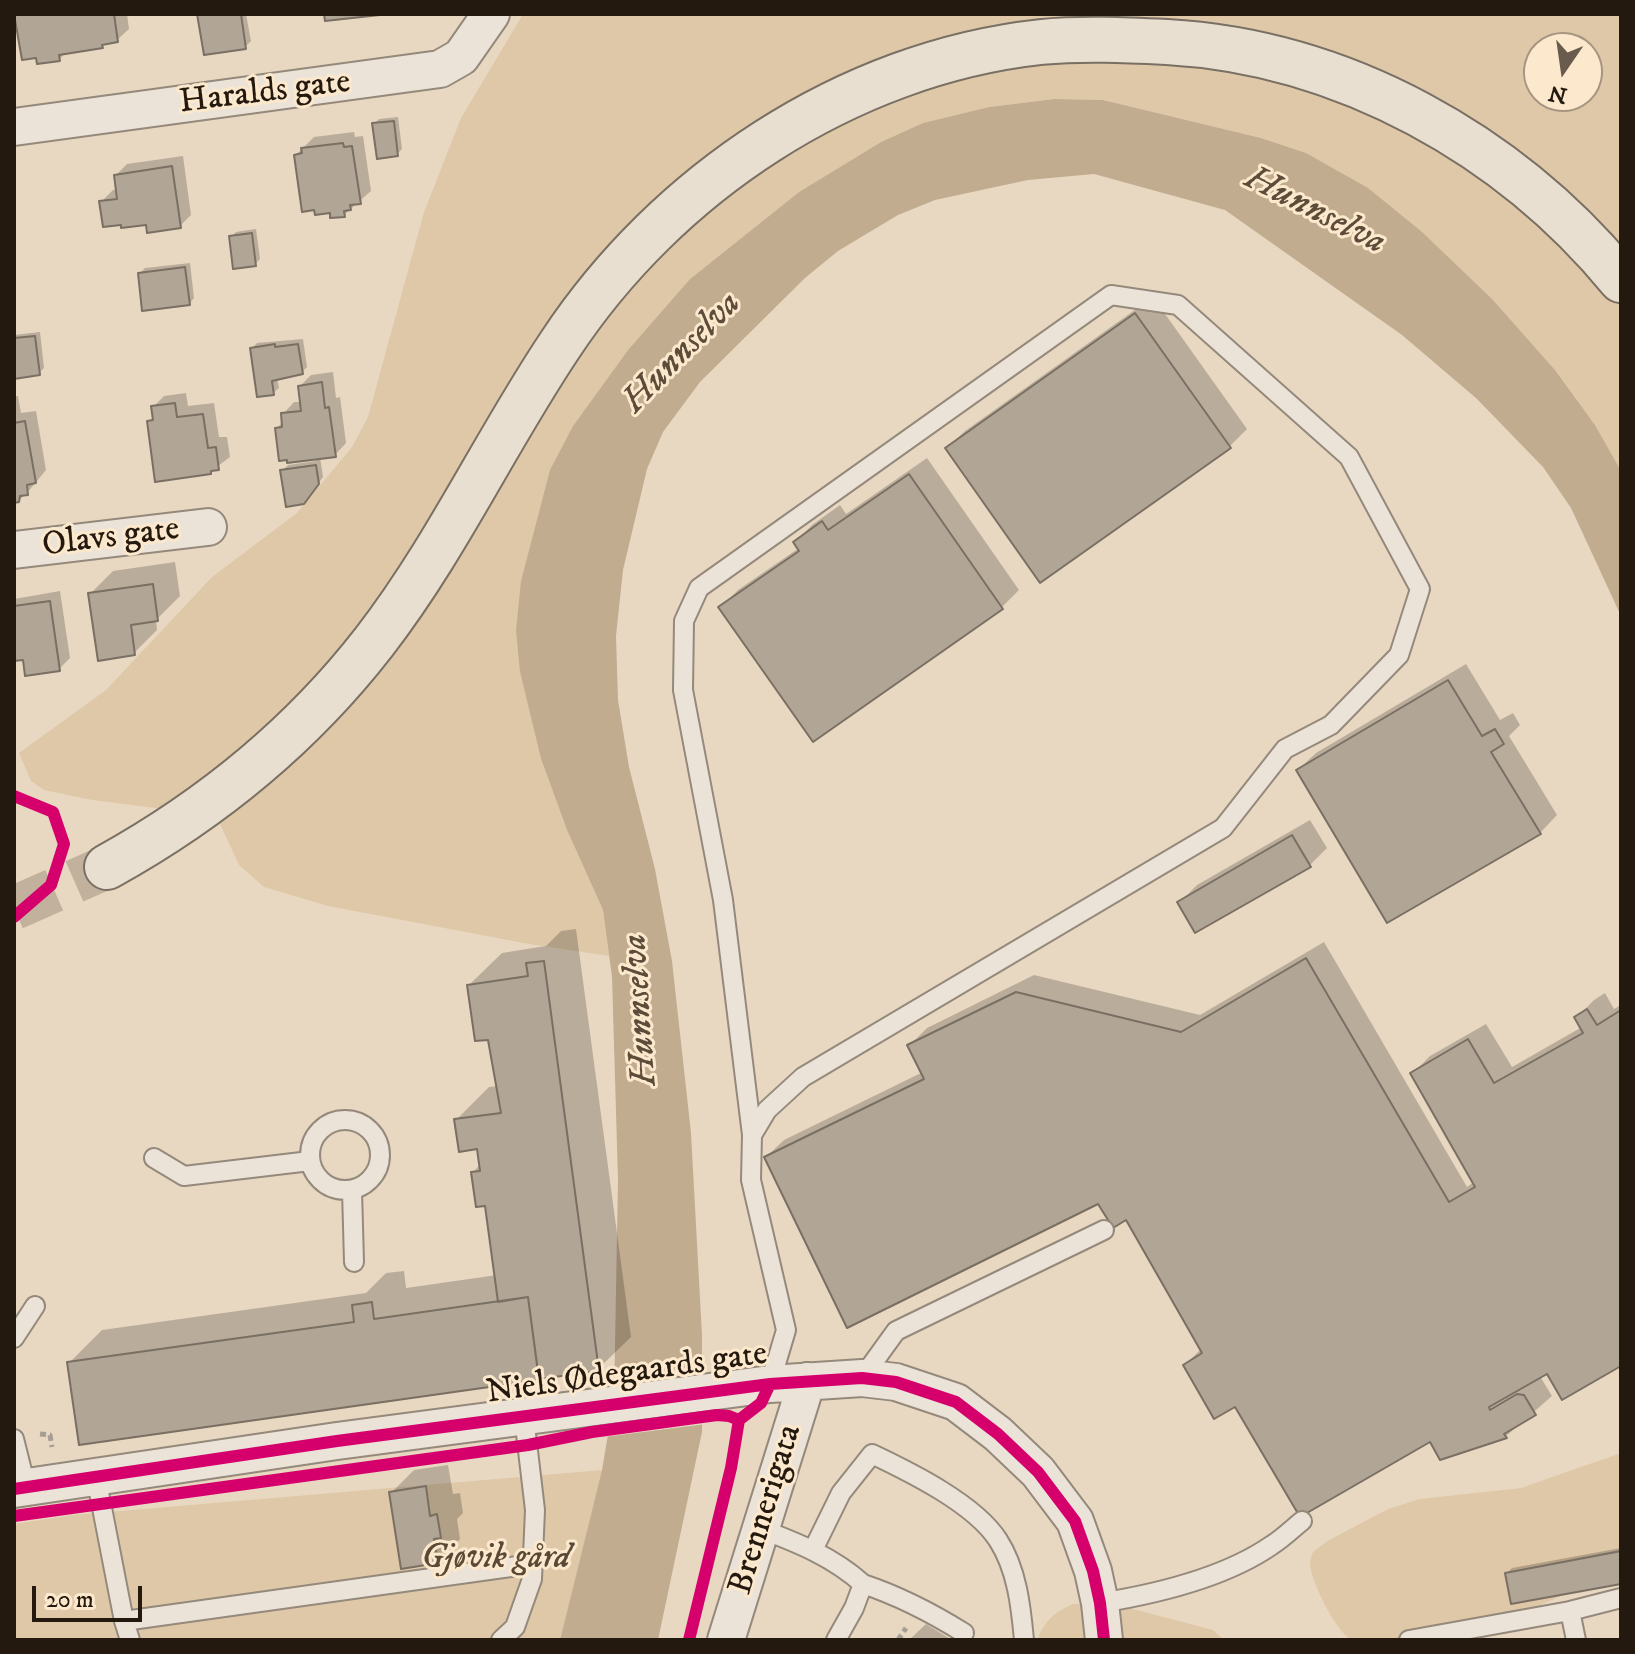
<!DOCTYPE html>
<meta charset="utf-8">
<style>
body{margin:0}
#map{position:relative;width:1635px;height:1654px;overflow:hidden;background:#e9d8c1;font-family:"IM FELL DW Pica",serif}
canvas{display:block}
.frame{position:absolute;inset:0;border:16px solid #24190e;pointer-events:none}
.north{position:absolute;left:1523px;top:32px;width:80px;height:80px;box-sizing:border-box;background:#fce8cc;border:2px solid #a69580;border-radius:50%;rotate:193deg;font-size:22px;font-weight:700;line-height:32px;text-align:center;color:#24190e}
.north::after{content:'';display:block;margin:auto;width:28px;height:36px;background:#695c4d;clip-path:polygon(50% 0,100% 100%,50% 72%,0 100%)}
.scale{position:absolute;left:32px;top:1586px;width:110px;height:36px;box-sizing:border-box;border:4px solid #24190e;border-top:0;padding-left:10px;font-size:24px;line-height:28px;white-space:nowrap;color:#24190e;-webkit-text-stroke:6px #fce8cc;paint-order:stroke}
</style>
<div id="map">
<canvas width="1635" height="1654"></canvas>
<div class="frame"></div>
<div class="north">N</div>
<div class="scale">20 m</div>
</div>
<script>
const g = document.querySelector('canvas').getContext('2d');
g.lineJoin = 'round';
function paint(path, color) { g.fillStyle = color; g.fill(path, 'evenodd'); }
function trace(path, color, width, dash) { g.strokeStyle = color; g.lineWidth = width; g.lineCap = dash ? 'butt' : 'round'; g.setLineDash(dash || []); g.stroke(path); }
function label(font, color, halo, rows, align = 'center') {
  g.font = font + ' "IM FELL DW Pica",serif'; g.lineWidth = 6; g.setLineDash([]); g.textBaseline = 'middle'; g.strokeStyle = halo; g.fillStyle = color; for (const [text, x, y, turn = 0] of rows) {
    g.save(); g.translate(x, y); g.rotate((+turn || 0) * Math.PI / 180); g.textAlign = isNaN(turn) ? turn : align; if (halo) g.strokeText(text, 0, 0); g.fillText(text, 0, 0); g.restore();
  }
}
const green = new Path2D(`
 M523,14h1098v457l-26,-46 -40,-55 -61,-69 -188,-148 -45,-15 -158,-38 -49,-1 -65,8 -66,16 -42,19 -82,50 -109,87 -62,71 -55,76 -53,246 21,87 26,71 36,80 6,46 -80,-12 -201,-38 -64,-19 -25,-22 -20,-43 -48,-12 -79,-10 -48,-10 -13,-9 -12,-28 87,-63 106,-113 85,-64 55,-66 16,-30 56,-205 37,-94zM1539,48h48v48h-48z
 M1621,1453v121l-56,20 -86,39 -21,7h-105c-16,-5 -42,-59 -43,-76 0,-2 2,-10 3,-12l16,-12 59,-31 32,-10 101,-11z
 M602,1470l-42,170h-546v-116l59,-9z
 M1073,1604h41l99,26 11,10h-187c8,-19 17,-28 36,-36z`);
const water = new Path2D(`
 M1054,99l49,1 158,38 45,15 62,35 54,44 72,69 61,69 40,55 26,46v145l-50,-108 -28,-41 -67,-69 -74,-63 -177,-125 -131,-36 -66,6 -93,20 -37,15 -60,36 -33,27 -105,104 -37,50 -16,37 -24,101 -7,66 2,64 11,67 26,102 17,92 19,172 11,202v97l-44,208h-98l42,-170 12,-71 4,-219 -6,-203 -9,-67 -36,-80 -26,-71 -21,-87 -4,-42 5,-49 29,-111 23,-44 55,-76 62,-71 109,-87 82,-50 42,-19 66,-16z`);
const pier = new Path2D(`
 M706,1366v58l-102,13 6,-38 1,-22z`);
const shadow = new Path2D(`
 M16,14h111l2,15 -12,11 -11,2 -4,4 -36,6 -7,8z
 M199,14h47l5,27 -6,6z
 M398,117l4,32 -5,5 -23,-30 5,-5z
 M354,132l1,5 8,-1 8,55 -27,24 -48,-60 18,-18z
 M183,156l8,59 -11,11 -33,-4 -46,-20 12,-12 5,-1 -2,-14 11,-11z
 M256,229l4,30 -5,5 -24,-27 5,-5z
 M190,263l4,35 -5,6 -49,-31 5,-5z
 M1153,297l94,132 -18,18 -282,1 18,-17z
 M40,332l4,36 -5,5 -25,4v-42z
 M303,339l4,28 -5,5 -25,6 2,10 -6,5 -21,-45 5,-5z
 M333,372l3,26 4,-1 6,46 -11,12 -15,2 3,20 -14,19 -26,-26 5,-5 28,-4 -1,-4 -38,-29 7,-7 -1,-7 11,-12h8l-2,-16 11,-11z
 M186,393l2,13 26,-3 5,34h8l3,20 -20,15 -61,-50 5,-6 -1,-9 11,-11z
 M14,396h4l3,17 15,-2 10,59 -19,23 -8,7h-5z
 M927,458l92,132 -17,17 -188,133 -93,-133 17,-17 61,-42 -4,-6 17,-17 28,-20 6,9z
 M175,562l5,34 -24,24 1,10 -23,23 -44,-59 23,-23z
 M60,591l10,67 -11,11 -34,-11 -11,1v-60z
 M1466,664l34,56 13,-7 7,12 -11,11 48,79 -17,18 -242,-63 18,-17z
 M1310,820l17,28 -17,17 -130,37 17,-17z
 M576,929l55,408 -33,32 -518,73 -11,-79 33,-33 264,-37 20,-20 18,-2 2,17 91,-13 -10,-71 -14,-32 8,-8 -2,-17 -23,-27 33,-33 9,-1 -8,-48 -21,-53 33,-32 44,-7 15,-15z
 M1324,942l143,245 7,-5 -62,-108 18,-18 56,-32 26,43 70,-40 -6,-9 18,-18 11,-7 9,16 7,-4v359l-73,7 -11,6 4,1 11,18 -47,41 -74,2 -195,-35 -51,-39 17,-17 -76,-130 -28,-17 -332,-44 18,-17 139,-68 -13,-27 17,-17 107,-53 166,40z
 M448,1465l5,29 7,-1 3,20 -6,6 3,20 -23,23 -46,-69 23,-23z
 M1621,1548v34l-114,-9 5,-5z
 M926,1624l26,16h-43z`);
const building = new Path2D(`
 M14,14h100l4,28 -16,3 1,3 -44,7 1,6 -23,3 -1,-6 -14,2z
 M197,14h44l5,35 -42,6z
 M324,14h56v1l-55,6z
 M394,121l4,35 -21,3 -5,-36z
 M343,143l1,4 8,-1 9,58 -11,1 1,5 -7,1 1,6 -15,1v-5l-15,2 -1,-5 -12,2 -8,-57 8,-2 -1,-5z
 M172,166l9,62 -34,5 -1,-8 -25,3v-3l-18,2 -4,-26 18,-2 -3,-24z
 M252,233l4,33 -23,3 -4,-33z
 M185,267l5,38 -48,6 -4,-38z
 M1135,313l96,135 -191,135 -95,-135z
 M35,336l5,39 -26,4v-41z
 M275,344v3l23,-3 5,30 -31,7 2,14 -17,2 -7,-49z
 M322,382l3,26 4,-1 7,50 -49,6v-3l-8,1 -4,-33 7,-1 -1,-14 20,-2 -3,-25z
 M175,403l2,14 26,-3 5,34 8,-1 3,23 -8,1v3l-56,8 -8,-61 6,-1 -2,-14z
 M25,421l11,62 -9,2 1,10 -8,1 -1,6 -5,1v-80z
 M316,465l3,19 -15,20 -18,3 -6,-37z
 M909,474l94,135 -190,133 -95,-135 81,-56 -6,-9 29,-21 6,9z
 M153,584l5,37 -27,4 4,30 -37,6 -10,-68z
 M50,601l10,70 -35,5 -2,-16 -9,1v-55z
 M1448,680l34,56 13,-7 9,15 -13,8 50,82 -154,89 -91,-153z
 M1292,835l19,32 -116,66 -18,-31z
 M1306,958l143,244 26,-15 -65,-114 58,-34 26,44 89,-50 -9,-16 13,-8 10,16 24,-15v356l-59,34 -15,-26 -58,33 1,3 27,-16 7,1 12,20 -32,19 3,4 -67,22 -10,-18 -130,75 -65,-110 -21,12 -31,-54 19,-12 -76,-133 -13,8 -15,-24 -251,124 -83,-171 160,-78 -17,-34 109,-53 165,40z
 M544,961l55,410 -60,8 -11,-82 -30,5 -13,-96 -9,1 -5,-35 9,-1 -3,-22 -18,3 -5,-33 47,-6 -13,-73 -13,1 -8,-56 61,-9 -2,-13z
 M528,1297l11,83 -460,65 -12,-83 287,-40 -2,-17 20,-3 2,17z
 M426,1486l4,30 7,-2 4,24 -7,1 4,24 -37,6 -12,-77z
 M1621,1551v33l-110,20 -6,-31z`);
const trunkTunnel = new Path2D(`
 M14,908l93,-41`);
const path = new Path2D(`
 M40,1434l10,1 2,12
 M898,1640l8,-12`);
const service = new Path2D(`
 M310 1155a35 35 0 1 1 70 0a35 35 0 1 1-70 0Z
 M752,1135l-29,-235 -40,-210 1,-69 15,-33 412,-293 67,10 171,152 71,132 -21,66 -68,70 -46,24 -62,79 -420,249 -36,33 -15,25 -1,45 35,150 -16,54
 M154,1158l30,18 126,-15
 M352,1190l2,72
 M14,1338l21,-32
 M862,1378l34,-47 208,-101
 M14,1439l12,48
 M96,1477l28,144 6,19
 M761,1529c37,14 72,28 102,55l-9,24 -18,32
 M813,1550l28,-57 31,-39c38,18 103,50 126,86 19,29 23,67 26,100
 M863,1584c36,12 69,29 101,49
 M1100,1603c56,-9 126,-26 172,-58 11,-7 20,-16 30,-24
 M124,1621l408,-57
 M501,1640l14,-13 17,-48 3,-69 -11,-93
 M1409,1640l161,-29
 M1576,1640l-6,-29 51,-13`);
const minor = new Path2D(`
 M14,127l426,-58 21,-12 30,-43
 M14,550l194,-23
 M14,1489l323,-48 433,-57 92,-6 34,4 60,20 42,32 40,38 37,49 18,50 7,32 4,37
 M726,1640l81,-259`);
const trunk = new Path2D(`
 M107,867c103,-57 194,-131 267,-225 72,-93 121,-200 186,-297 106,-161 287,-282 481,-303 41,-4 85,-2 126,0 177,10 343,103 454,238`);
const cycleway = new Path2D(`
 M14,796l39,16 11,32 -13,41 -37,32
 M14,1489l323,-48 433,-57 92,-6 34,4 60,20 42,32 40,38 37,49 18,50 7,32 4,37
 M14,1516l514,-71 64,-13 125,-17 12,1 10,4
 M689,1640l42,-172 8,-48 22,-17 9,-19`);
const streetNames = [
 ["Haralds gate",265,94,-7],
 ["Olavs gate",111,539,-7],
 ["Niels Ødegaards gate",627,1375,-8],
 ["Brennerigata",767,1510,-73]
];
const parkNames = [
 ["Gjøvik gård",496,1560]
];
const waterNames = [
 ["Hunnselva",1314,212,27],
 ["Hunnselva",683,354,-46],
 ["Hunnselva",642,1010,-94]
];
paint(green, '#dfc8a8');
paint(water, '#c2ac8f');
paint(pier, '#e9d8c1');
paint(shadow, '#0003');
paint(building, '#b1a596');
trace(building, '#796f62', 2);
trace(trunkTunnel, '#c2b29d', 44, [44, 22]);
trace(service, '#94897b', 22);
trace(minor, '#94897b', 40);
trace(trunk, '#796f62', 48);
trace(path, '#a69e94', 5, [6, 4]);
trace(service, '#ece3d8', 18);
trace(minor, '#ece3d8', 36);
trace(trunk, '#e8dfd1', 44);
trace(cycleway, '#d6006c', 12);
label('34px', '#24190e', '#fce8cc', streetNames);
label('italic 34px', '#594936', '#fce8cc', parkNames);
label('italic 36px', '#5c4c39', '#fce8cc', waterNames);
</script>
